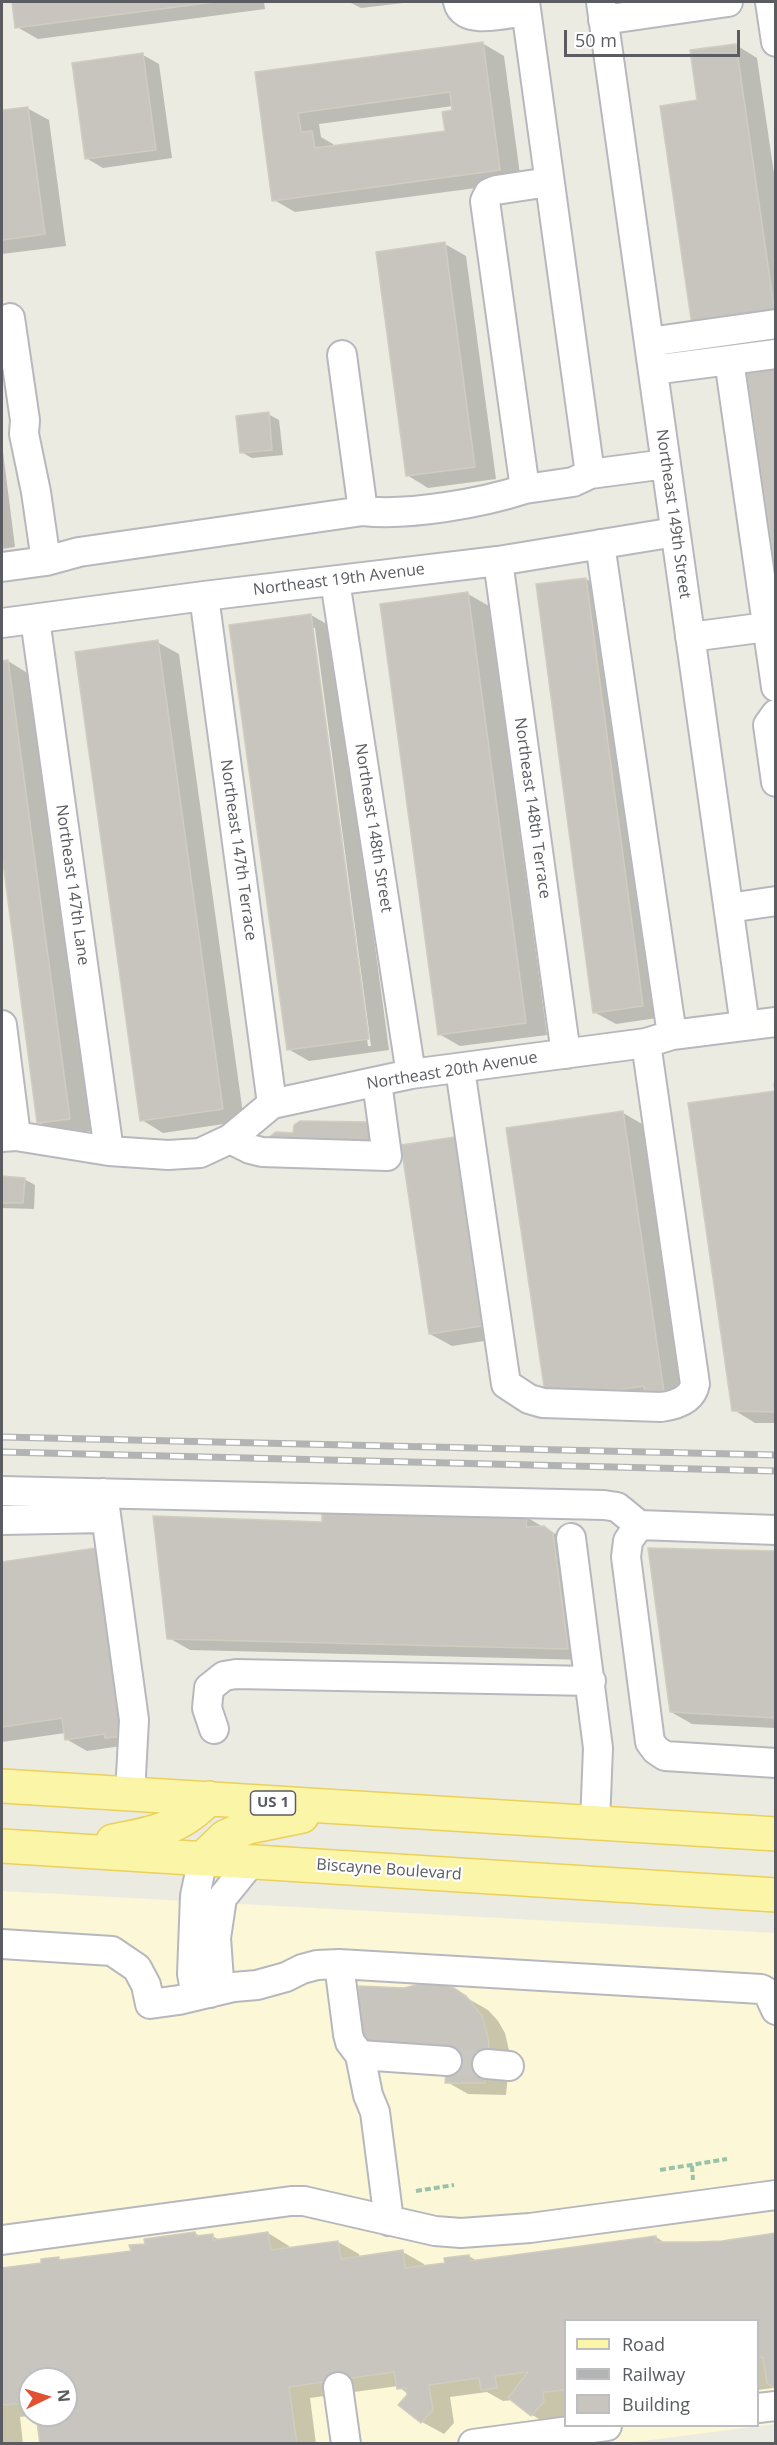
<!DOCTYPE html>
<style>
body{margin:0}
#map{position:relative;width:777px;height:2445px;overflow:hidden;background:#ecebe1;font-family:"Open Sans",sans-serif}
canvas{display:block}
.frame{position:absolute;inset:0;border:3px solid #5a5c61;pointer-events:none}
.legend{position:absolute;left:564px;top:2319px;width:195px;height:108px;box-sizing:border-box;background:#fff;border:2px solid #bdbec0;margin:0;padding:8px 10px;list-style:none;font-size:18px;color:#5a5c61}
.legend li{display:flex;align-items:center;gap:12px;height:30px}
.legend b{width:30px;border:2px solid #bdbec0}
.north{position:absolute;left:18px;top:2367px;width:60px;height:60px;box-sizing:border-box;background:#fff;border:2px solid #bdbec0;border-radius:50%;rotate:85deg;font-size:16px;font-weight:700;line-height:24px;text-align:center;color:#5a5c61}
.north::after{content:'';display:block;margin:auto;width:21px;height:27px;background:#e15032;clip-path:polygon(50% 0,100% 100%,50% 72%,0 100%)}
.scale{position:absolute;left:564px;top:30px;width:176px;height:27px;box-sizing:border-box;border:3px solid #5a5c61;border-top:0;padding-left:8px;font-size:18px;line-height:21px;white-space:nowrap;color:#5a5c61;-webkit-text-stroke:4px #fff;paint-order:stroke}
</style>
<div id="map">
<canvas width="777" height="2445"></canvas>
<div class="frame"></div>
<ul class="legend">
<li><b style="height:8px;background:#fbf5a7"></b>Road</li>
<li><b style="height:8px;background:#b2b3b3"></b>Railway</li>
<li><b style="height:16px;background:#c8c4be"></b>Building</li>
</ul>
<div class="north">N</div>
<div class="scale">50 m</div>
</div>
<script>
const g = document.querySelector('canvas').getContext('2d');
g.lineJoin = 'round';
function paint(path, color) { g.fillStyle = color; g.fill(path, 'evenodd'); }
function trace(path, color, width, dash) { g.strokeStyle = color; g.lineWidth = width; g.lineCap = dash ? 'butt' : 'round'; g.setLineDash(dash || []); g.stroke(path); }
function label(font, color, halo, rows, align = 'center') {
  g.font = font + ' "Open Sans",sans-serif'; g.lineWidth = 4.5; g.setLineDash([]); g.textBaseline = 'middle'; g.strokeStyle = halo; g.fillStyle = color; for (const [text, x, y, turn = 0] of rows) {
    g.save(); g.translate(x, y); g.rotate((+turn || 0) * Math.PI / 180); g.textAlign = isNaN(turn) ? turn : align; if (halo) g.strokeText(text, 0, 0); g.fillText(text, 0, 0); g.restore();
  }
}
const commercial = new Path2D(`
 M2,1891l773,42v491l-155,20 -618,-1zM566,2320h192v106h-192zM30,2379h36v36h-36z`);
const shadow = new Path2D(`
 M13,2h251l1,7 -227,30 -21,-12z
 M349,2h63l-51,6z
 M482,43l22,13 17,126 -226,30 -21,-12 -18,-126zM453,106l1,6 -7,20 -113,15 -1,-3 -12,-7 -2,-13z
 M736,45l21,13 19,129v142l-77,-227z
 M143,55l16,9 13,94 -69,10 -17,-10z
 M27,108l22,12 17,126 -64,8v-142z
 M445,244l21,12 30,223 -68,9 -21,-13z
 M268,414l11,6 4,35 -31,3 -11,-6z
 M2,444l13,103 -13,2z
 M586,579l21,12 57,426 -48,7 -22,-12z
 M468,594l21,12 58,429 -87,11 -21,-12z
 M311,615l21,12 57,423 -80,11 -21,-12 -57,-423zM312,628h3l56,418h-3z
 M157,642l22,12 65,467 -81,12 -21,-13z
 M8,661l21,13 62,457 -31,4 -21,-13 -37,-278v-182z
 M776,1093v330h-21l-21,-13z
 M623,1113l21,12 42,286h-118z
 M455,1138l21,13 27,187 -51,8 -22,-12z
 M2,1178l22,1 11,6 -1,24 -32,-1z
 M526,1517l40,23 22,120 -398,-10 -21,-12 154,-115z
 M96,1550l21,12 4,184 -34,5 -21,-12 -1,-6 -63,9v-179z
 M776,1553v175l-84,-4 -21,-12z
 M453,1990l35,20 10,11 7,12 5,22 -4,40 -38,-1 -21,-12z
 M195,2233l6,4 11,-1 8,4 48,-7 21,13v3l49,-7 21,12 1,4 43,-6 21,12v3l23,-3 22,-8 8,5 179,-24 11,7 55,-2 27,-3 24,149 -15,2v-70h-192l-1,95 -12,12 -21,-12 -19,-15 -10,1 -16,-9 -37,5 4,26 -10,11 -22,-12 -22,-17 9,-10 -11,-9 -88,12 6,46h-275l-3,-22 -10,-6 -8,1 3,27 -21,-1v-173l41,-6 15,-6 6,3 69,-9 14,-7zM30,2379h36v36h-36z`);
const building = new Path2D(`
 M12,2h202l-199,26z
 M483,42l17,128 -228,31 -17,-129zM450,92l2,18 -10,2 3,19 -130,17 -3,-17 -11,1 -3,-19z
 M736,44l39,270 -83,12 -32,-220 37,-6 -7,-50z
 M143,53l13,97 -71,9 -13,-96z
 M28,107l17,127 -43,6v-130z
 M445,242l30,225 -69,9 -30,-224z
 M776,364v212l-30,-208z
 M269,412l3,38 -32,3 -4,-37z
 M586,578l57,428 -50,7 -57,-429z
 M468,592l58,431 -88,12 -58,-431z
 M311,614l58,425 -82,11 -58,-425z
 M158,640l65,469 -83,12 -65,-469z
 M8,660l62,459 -33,4 -35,-268v-194z
 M774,1084h2v328l-44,-1 -44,-308 87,-12z
 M623,1111l42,288 -19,3 -2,-16 -98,14 -40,-272z
 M300,1121l74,1v26l-104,-2 -1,-9 7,-5 17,1 1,-8z
 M455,1137l27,189 -53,8 -28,-189z
 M2,1176l23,2 -2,25h-21z
 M322,1510l205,6 -1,11 18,-1 9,7 15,116 -401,-10 -14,-123 169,6z
 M96,1548l27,188 -18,2 -1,-4 -39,6 -3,-22 -60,9v-165z
 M648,1548l128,3v167l-106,-6z
 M424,1983l20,2 10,3 12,8 16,20 7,26 -4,41h-40l3,-33 -83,-5 -5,-6 1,-30h-3l1,-23 45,2z
 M195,2232l1,4 17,-2v6l55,-8 3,18 67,-9 3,18 62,-9 2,18 40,-5 -1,-5 25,-3 1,6 186,-25v6h40l26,-1 54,-8v156l-9,-6 -4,-26 -5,1v-38h-192v70l-23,2 1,10 -13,14 -23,-18 20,-26 -33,4 2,12 -16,2 -2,-12 -50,7 4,25 -12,13 -23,-18 9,-10 -1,-7 -9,1 -3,-17 -105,15 8,57h-257l-4,-29h30v-36h-36v36h5l-10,1 -2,-13 -21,2v-137l39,-5v-4l18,-2v3l72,-9 -2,-6 16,-1 -1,-5z`);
const minorTunnel = new Path2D(`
 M447,2061l40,3`);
const path = new Path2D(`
 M692,2166l1,14
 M660,2170l67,-11
 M416,2191l38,-6`);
const minor = new Path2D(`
 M458,2c5,24 50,11 68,9
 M525,2l65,472
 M601,2l144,1024
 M770,2l6,40
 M603,20l125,-18
 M10,318l15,102 -1,14 12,58 10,69
 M649,342l127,-18
 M342,355l21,156
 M729,360l47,327
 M653,370l123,-16
 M525,489l48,-7 17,-8 76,-10
 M600,544l72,491
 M498,561l68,493
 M2,567l44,-6 33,-9 284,-41c46,5 119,-8 162,-22l-40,-288 4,-8 7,-3 53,-8
 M335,581l76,493
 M204,596l68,508
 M35,619l74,532
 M2,623l202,-27 294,-35 177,-29
 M690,637l77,-10
 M776,714l-8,11 8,57
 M729,908l47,-7
 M2,1025l14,111
 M460,1069l46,315 23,15 14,4 118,4c15,-2 31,-7 34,-23l-49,-341
 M2,1137l14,-1 93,15 59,4 32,-2 30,-14 42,-35 139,-30 235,-31 26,-8 104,-13
 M230,1139l20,10 12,3 125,4 -10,-74
 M2,1491l602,14 13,2 22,18 137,5
 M103,1493l31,227 -4,74
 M2,1520l104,-2
 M639,1525l-11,16 -2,16 24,185 6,8 9,6 111,7
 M571,1538l27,210 -3,75
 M214,1729l-7,-21 2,-20 15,-12 12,-2 355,7
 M203,1858l-8,38 -3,78 2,11 16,8 9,-13 -3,-42 6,-40 30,-37
 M2,1944l110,7 25,17 9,17 4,19 29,-4 55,-13 23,-2 29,-8 16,-8 15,-4 22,-1 422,25 7,4 8,17
 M339,1964l9,70 2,8 10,13 8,40 7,17 14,109
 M360,2055l87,6
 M487,2064l22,2
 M2,2240l289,-39h13l131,30 26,2 69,-5 246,-33
 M338,2387l8,57
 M758,2408l18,-2
 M473,2444l134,-18`);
const major = new Path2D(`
 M2,1786l774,48
 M113,1841c39,-7 69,-13 96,-43
 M2,1846l774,49
 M203,1858l22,-21 23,-10 54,-11`);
const rail = new Path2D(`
 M2,1437l774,18
 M2,1452l774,19`);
const shields = [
 [273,1803,45]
];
const shieldNames = [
 ["US 1",273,1803]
];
const streetNames = [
 ["Northeast 149th Street",673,514,82],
 ["Northeast 19th Avenue",339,580,-7],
 ["Northeast 148th Terrace",532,808,82],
 ["Northeast 148th Street",373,828,81],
 ["Northeast 147th Terrace",238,850,82],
 ["Northeast 147th Lane",72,885,82],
 ["Northeast 20th Avenue",452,1071,-9],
 ["Biscayne Boulevard",389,1870,4]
];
paint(commercial, '#fcf7d6');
paint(shadow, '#0003');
paint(building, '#c8c4be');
trace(building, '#d0cdc0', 1.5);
trace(minorTunnel, '#c8c7c1', 28, [28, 14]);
trace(minor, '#b7b8bd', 32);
trace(major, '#ebd05b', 36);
trace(path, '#98c3a8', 4, [6, 3]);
trace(minor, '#fff', 28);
trace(major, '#fbf5a7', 33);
trace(rail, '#b2b3b3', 7);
trace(rail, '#fff', 4.5, [14]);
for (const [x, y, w] of shields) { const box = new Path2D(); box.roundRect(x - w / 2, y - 12, w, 24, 4.5); g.fillStyle = '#fff'; g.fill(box); trace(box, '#5a5c61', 1.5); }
label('bold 15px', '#5a5c61', null, shieldNames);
label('16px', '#5a5c61', '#fff', streetNames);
</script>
